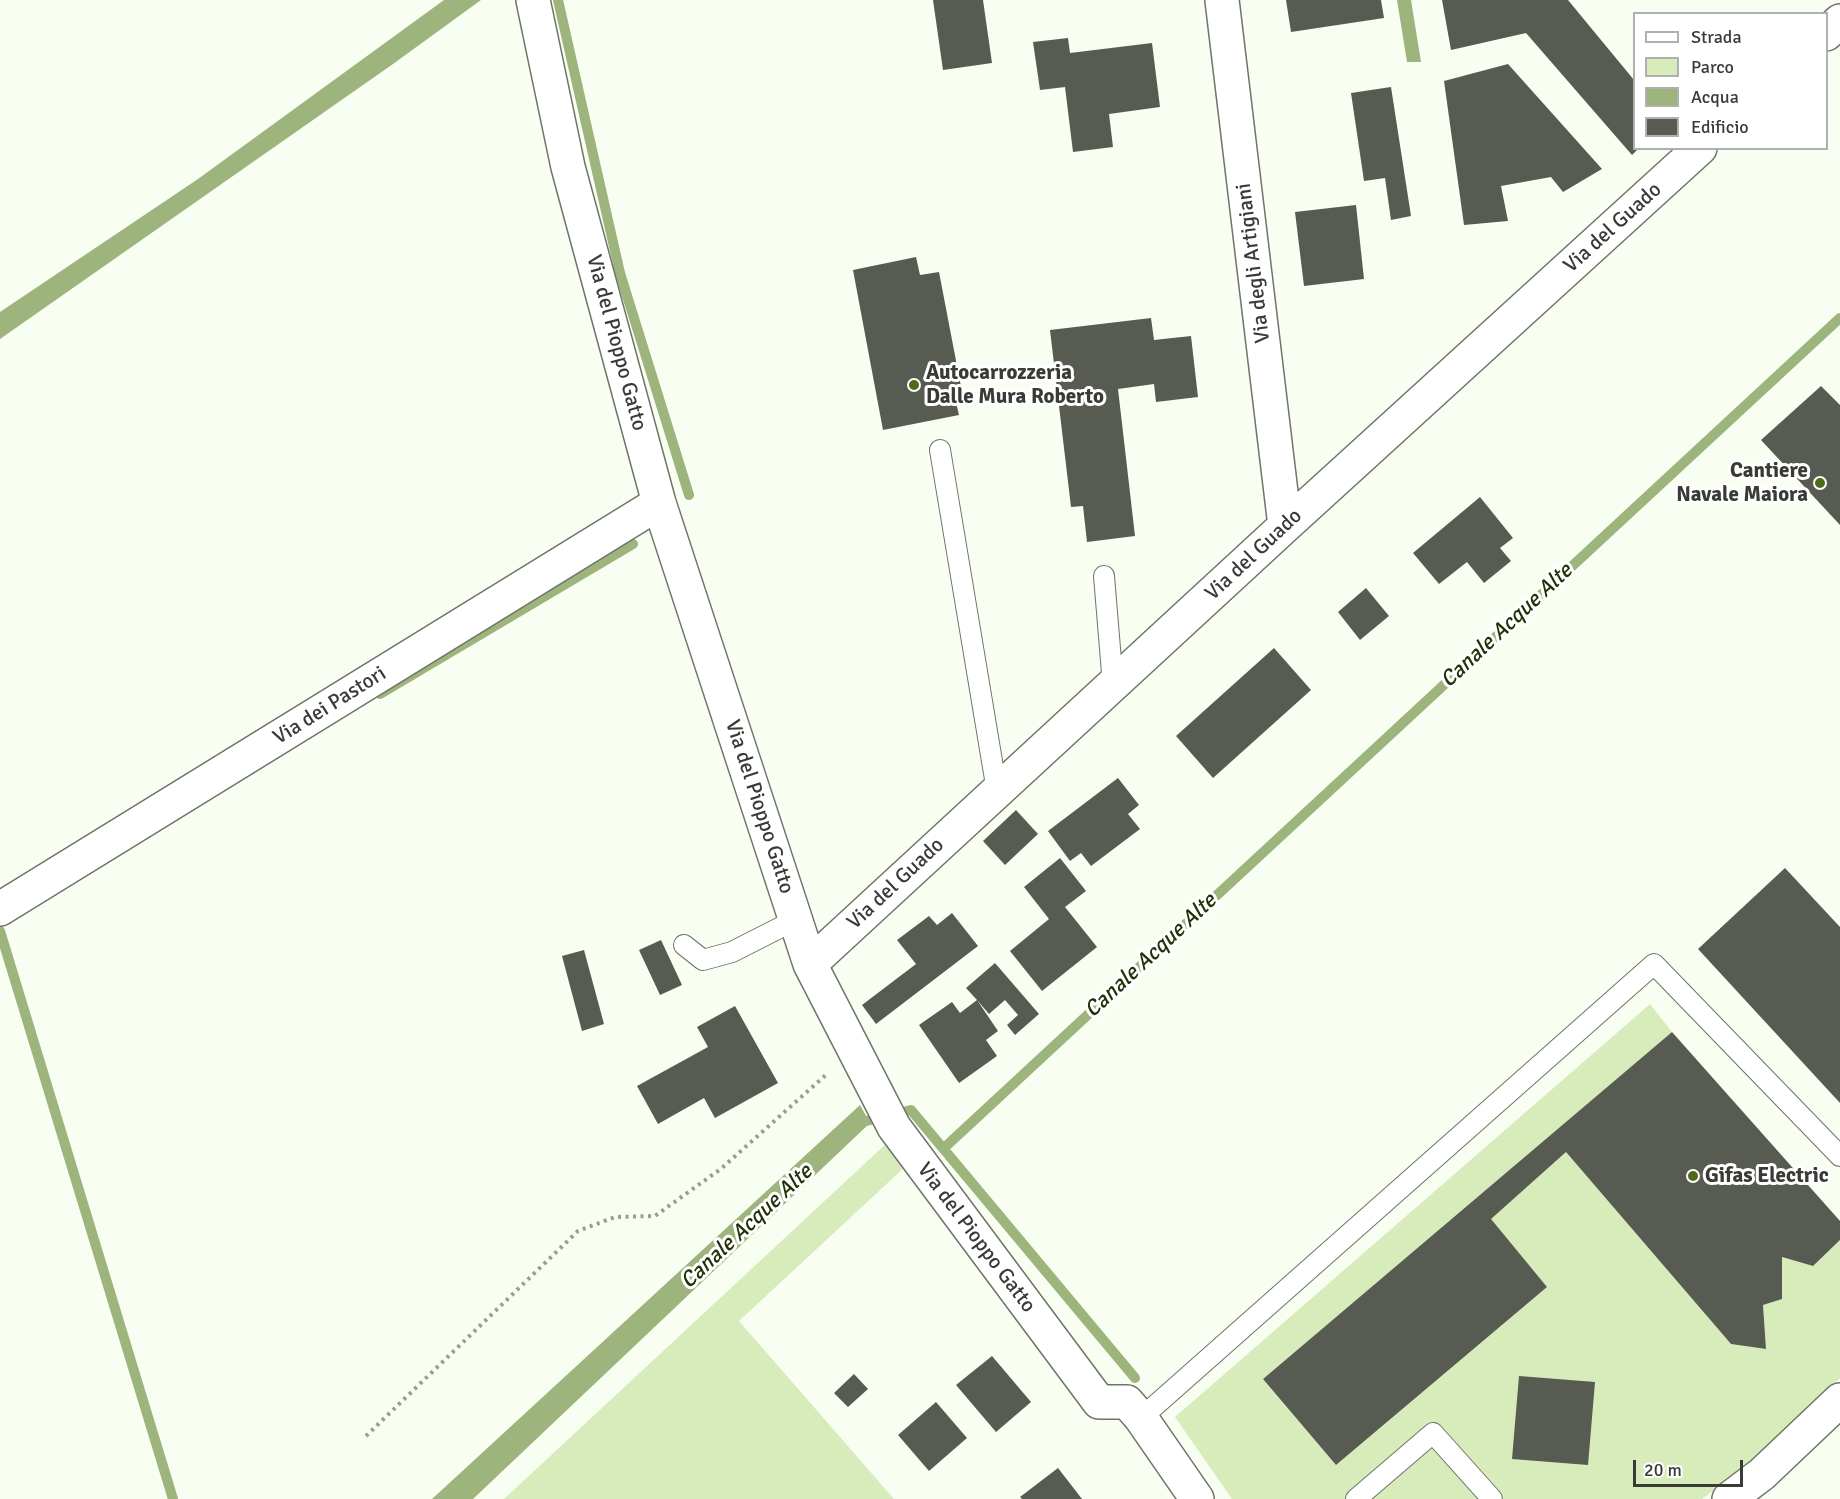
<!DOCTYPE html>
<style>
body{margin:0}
#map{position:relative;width:1840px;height:1499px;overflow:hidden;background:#f8fef1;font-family:Signika,sans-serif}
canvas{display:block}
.legend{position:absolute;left:1633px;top:12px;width:195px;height:138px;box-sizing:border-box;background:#fff;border:2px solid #b0b1af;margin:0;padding:8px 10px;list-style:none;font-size:18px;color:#393b36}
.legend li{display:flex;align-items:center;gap:12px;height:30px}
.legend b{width:30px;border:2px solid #b0b1af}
.scale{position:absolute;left:1633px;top:1460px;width:110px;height:27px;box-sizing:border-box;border:3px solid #393b36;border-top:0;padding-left:8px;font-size:18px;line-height:21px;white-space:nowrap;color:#393b36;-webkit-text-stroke:4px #fff;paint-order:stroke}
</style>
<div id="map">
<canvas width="1840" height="1499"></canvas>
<ul class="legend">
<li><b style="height:8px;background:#fff"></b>Strada</li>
<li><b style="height:16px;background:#d7ecba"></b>Parco</li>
<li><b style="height:16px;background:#9db47c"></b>Acqua</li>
<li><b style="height:16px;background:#575b51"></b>Edificio</li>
</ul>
<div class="scale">20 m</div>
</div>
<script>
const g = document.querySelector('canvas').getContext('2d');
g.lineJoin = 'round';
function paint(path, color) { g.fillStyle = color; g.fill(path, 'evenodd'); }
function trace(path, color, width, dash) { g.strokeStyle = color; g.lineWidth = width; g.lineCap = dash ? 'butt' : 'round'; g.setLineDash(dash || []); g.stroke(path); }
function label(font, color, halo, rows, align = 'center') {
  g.font = font + ' Signika,sans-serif'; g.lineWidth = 6; g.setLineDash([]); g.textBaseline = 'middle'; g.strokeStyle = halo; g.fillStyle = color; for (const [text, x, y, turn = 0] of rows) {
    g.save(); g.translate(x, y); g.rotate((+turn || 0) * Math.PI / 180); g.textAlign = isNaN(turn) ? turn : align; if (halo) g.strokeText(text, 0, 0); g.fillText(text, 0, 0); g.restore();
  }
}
const green = new Path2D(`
 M1650,1004l22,28 -409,347 73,86 211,-178 -59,-66 78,-69 165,192 35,5 -3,-44 18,-6 1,-42 31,9 27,-26v138l-87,83 -51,38h-470l-57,-82z
 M889,1141l17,25 -167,155 155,178h-390z`);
const water = new Path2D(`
 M444,0h37l-88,64 -393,275v-27l198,-133z
 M1397,0h14l10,62h-14z
 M860,1105l10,18 -397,376h-41z`);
const stream = new Path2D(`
 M558,0l62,273 69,222
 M380,694l253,-150
 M0,931l173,568
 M858,1123l53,-13 224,268
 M944,1148l896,-830`);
const building = new Path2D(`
 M933,0h50l9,63 -49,7z
 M1286,0h95l3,18 -93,14z
 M1442,0h126l66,80v68h5l-7,7 -106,-122 -75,17z
 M1068,38l2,15 82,-10 8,64 -51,7 4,33 -40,5 -8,-65 -25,3 -7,-48z
 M1508,64l94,105 -39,23 -12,-15 -50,9 7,35 -44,4 -20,-144z
 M1391,87l20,129 -20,4 -6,-42 -21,3 -13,-88z
 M1356,205l8,74 -60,7 -9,-74z
 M916,257l4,18 19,-3 23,120 -8,2 5,21 -76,15 -30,-160z
 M1151,318l3,22 37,-4 7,61 -42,5 -2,-18 -36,5 17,147 -48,6 -4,-36 -12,1 -21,-177z
 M1821,386l19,19v120l-79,-85z
 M1480,497l33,41 -13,10 11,13 -27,22 -17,-21 -28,22 -26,-31z
 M1366,588l23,28 -29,24 -22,-28z
 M1274,648l37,42 -98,88 -37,-42z
 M1118,778l21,27 -11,9 12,15 -49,37 -10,-13 -11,8 -22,-30z
 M1016,810l22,24 -33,31 -22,-24z
 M1060,858l26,33 -21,16 32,40 -55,44 -32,-40 39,-32 -25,-32z
 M1785,868l55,59v176l-142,-154z
 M952,913l26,33 -102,78 -14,-19 54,-41 -19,-24 32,-24 8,9z
 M661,940l21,45 -22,10 -21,-45z
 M584,950l20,74 -22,7 -20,-75z
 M995,963l44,51 -24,21 -8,-10 11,-10 -13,-15 -16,14 -12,-14 21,31 -12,9 11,16 -38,27 -40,-58 33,-23 8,11 17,-13 -11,-12z
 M735,1006l43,77 -63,35 -11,-20 -46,26 -21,-38 71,-39 -11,-20z
 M1672,1032l168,189v19l-27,26 -31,-9v42l-19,6 3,44 -35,-5 -165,-192 -75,67 56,68 -211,178 -73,-86z
 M992,1356l39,46 -35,30 -40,-47z
 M854,1374l14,15 -20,18 -14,-14z
 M1519,1376l76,6 -7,83 -76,-6z
 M936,1402l31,36 -38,33 -31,-36z
 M1058,1468l24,31h-60l-2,-2z`);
const path = new Path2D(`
 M366,1436l212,-205 37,-14 40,-1 67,-48 106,-95`);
const service = new Path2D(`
 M940,450l57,341
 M1104,576l9,109
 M684,945l19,15 29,-8 63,-32
 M1141,1418l513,-454 186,192
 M1356,1499l77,-66 59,66`);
const minor = new Path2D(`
 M533,0l35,167 91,336 151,461 84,163 205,275h28l14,16 56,81
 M1222,0l63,526
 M1826,34l14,-13
 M0,909l659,-406
 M810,964l475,-438 415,-378
 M1729,1499l33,-25 78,-74`);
const markers = [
 [914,385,6,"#4f691b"],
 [1820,483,6,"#4f691b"],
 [1693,1176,6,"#4f691b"]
];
const streetNames = [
 ["Via del Guado",1613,228,-42],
 ["Via degli Artigiani",1254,263,-97],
 ["Via del Pioppo Gatto",616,343,75],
 ["Via del Guado",1254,555,-43],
 ["Via dei Pastori",330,706,-32],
 ["Via del Pioppo Gatto",759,807,72],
 ["Via del Guado",896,884,-43],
 ["Via del Pioppo Gatto",976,1238,53]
];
const poiNames = [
 ["Autocarrozzeria",926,373],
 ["Dalle Mura Roberto",926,397],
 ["Cantiere",1808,471,"right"],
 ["Navale Maiora",1808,495,"right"],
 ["Gifas Electric",1705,1176]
];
const waterNames = [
 ["Canale Acque Alte",1507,626,-43],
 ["Canale Acque Alte",1151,956,-43],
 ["Canale Acque Alte",747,1227,-43]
];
paint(green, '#d7ecba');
paint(water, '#9db47c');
trace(stream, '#9db47c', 10);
paint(building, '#575b51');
trace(service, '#6f7469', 22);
trace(minor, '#6f7469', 36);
trace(path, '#999d94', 4, [3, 4.5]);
trace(service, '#fff', 20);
trace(minor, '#fff', 33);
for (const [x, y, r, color] of markers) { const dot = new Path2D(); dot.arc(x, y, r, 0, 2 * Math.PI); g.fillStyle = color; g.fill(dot); trace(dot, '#fff', 2); }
label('21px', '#393b36', '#fff', streetNames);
label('bold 21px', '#393b36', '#fff', poiNames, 'left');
label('italic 22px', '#233106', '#fff', waterNames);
</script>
